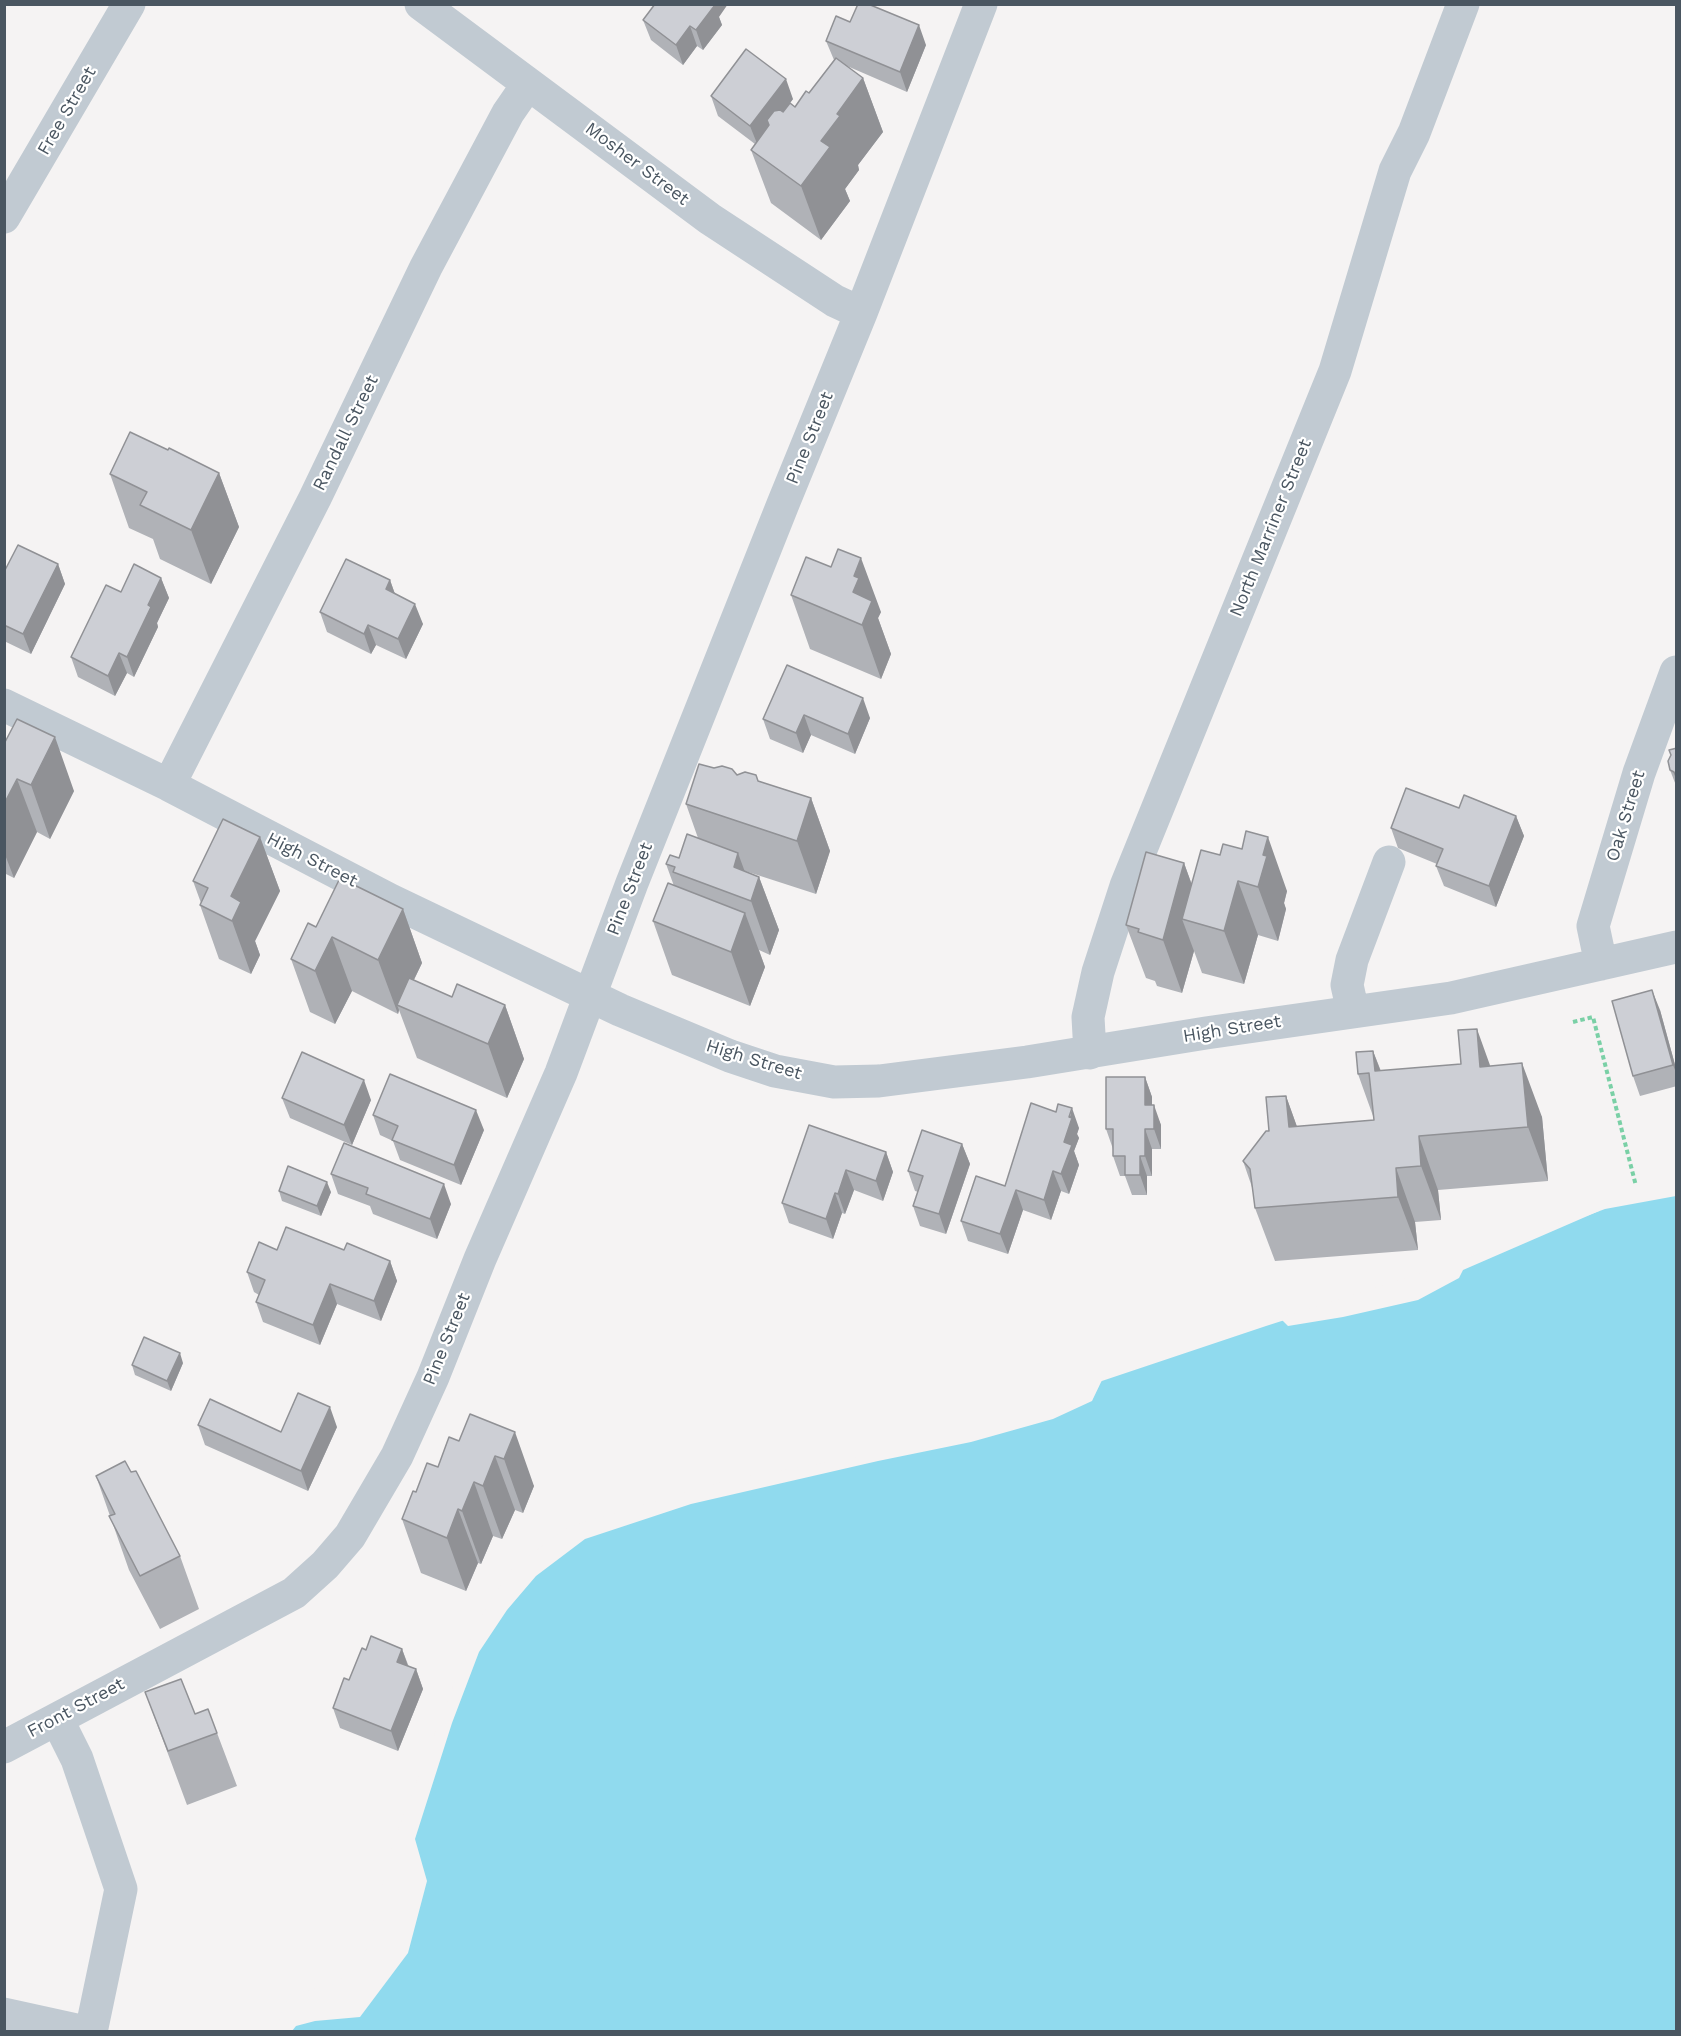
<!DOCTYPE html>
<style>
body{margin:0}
#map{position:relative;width:1681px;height:2036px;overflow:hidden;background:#f5f3f3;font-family:"Work Sans",sans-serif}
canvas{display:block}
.frame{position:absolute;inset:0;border:6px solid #4a5661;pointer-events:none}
</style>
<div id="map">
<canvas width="1681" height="2036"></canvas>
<div class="frame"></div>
</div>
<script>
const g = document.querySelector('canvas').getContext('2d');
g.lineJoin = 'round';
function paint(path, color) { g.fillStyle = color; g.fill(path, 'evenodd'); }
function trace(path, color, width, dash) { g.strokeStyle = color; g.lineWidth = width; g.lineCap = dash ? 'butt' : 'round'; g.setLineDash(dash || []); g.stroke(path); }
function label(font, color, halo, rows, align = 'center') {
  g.font = font + ' "Work Sans",sans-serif'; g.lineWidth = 4.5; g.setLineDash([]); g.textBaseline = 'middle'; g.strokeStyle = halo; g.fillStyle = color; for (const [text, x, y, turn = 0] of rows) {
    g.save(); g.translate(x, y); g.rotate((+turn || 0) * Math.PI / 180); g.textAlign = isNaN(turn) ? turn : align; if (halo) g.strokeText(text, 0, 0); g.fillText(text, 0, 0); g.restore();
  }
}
const water = new Path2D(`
 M1676,1196v835l-1399,1 89,-68 114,-342 89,-92 306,-73 391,-131 169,-54 170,-63z`);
const pier = new Path2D(`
 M1598,1208l1,3 -136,59 -4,8 -41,22 -75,17 -55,9 -8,-8 154,-49z
 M1103,1378l-11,23 -39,18 -82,23 -93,19 -187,43 -106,35 -49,37 -29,34 -28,42 -27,71 -37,116 12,42 -19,72 -48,64 -45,4 -19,5 -4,5 -18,1 15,-37 45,-11 29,-22 30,-119 85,-222 31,-50 59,-44 163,-48 144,-25z`);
const path = new Path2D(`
 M1573,1022l20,-5 43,169`);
const minor = new Path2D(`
 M421,4l289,215 125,82 26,12
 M4,217l125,-213
 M4,705l165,80 221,115 230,110 110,46 45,15 59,11 45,-1 148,-19 179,-29 245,-35 225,-51
 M169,785l146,-287 111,-231 82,-154 20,-29
 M1601,964l-8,-38 46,-153 37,-101
 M1353,1012l-6,-27 5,-25 37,-98
 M1090,1053l-2,-36 10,-45 28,-86 209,-515 60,-200 19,-38 49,-129
 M57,1719l20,40 44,130 -30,143
 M4,1747l290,-154 31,-28 25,-29 47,-80 36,-79 47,-118 81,-186 71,-190 151,-379 78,-191 120,-309
 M4,2014l82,18`);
const wall = new Path2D(`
 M719,17l3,8 -19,25 -6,-4 -14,19 -32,-25 -8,-20z
 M850,22l76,23 -19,47 -60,-26 16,12 20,54 -25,33 1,5 -14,19 5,12 -29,39 -50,-37 -20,-53 4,-6 -37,-28 -7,-20 82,3 -3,4 5,4 14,-14 25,-33 -8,-19z
 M168,450l51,23 20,54 -28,57 -51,-25 -7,-20 -24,-11 -19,-54z
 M58,564l7,20 -34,70 -27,-13v-69z
 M161,578l8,20 -12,25 1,4 -24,50 -7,-4 -12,23 -37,-19 -7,-20 50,-65z
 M390,580l5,14 28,30 -17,35 -30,-14 -5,9 -44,-22 -7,-20z
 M791,595l90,17 -3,6 13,36 -10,25 -71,-30z
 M787,665l83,53 -15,36 -44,-19 -8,18 -33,-14 -7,-20z
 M4,744l70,47 -24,48 -13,-7 -23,46 -10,-5z
 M1677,748v40l-7,-18z
 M737,775l74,23 19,53 -14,43 -71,-23 14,6 20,53 -9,25 -11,-5 6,17 -15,39 -78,-31 -19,-54 21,-35 -8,-22 13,-6 19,-20 -12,-34z
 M1459,808l57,8 8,20 -28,71 -52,-21 -8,-20 1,-2 -39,-16 -7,-20z
 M260,837l20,54 -25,50 5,14 -9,19 -32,-15 -19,-54 1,-2 -8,-22z
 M1201,850l86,41 -3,12 2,6 -8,32 -20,-6 -14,49 -42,-11 -8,-22 -12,42 -25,-7 -2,-5 -9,-3 -20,-53 58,-62 8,22z
 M403,909l19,54 -8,17 38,17 53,8 19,54 -17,39 -90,-40 -18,-48 -1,4 -46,-23 -17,33 -25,-12 -19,-53 25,-32z
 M1660,1010l17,62v14l-37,10 -7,-20z
 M1373,1051l8,20 110,-5 51,51 6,64 -110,9 3,30 -26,2 3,28 -143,11 -20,-53 -2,-18 -10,-29 26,-30 17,-35 11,31 77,-7 -1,-4 -15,-42z
 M1145,1077l7,20v8l9,20v24h-9v27h-5v19h-15l-7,-19h-5l-7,-20v-7l-7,-20z
 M282,1098l89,2 -19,45 -62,-27z
 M1056,1112l23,16 -2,6 2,4 -5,13 5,14 -10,29 -8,-3 -10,29 -28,-10 -15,44 -40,-13 -7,-20 44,-35z
 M373,1115l111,15 -23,55 -61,-25 -7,-19 -13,-6z
 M809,1125l77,27 7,20 -10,29 -29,-11 -9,24 -3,-1 -9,26 -44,-16 -7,-20z
 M962,1144l8,20 -24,70 -26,-8 -7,-20 5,-14 -3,-1 -7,-20z
 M331,1174l120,30 -14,35 -64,-25 -3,-8 -32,-12z
 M279,1191l52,1 -10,24 -39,-15z
 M277,1250h67l46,11 7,20 -16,40 -44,-17 -17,41 -57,-23 -7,-20 3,-7 -5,-3 -7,-20z
 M183,1363l-12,28 -36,-16 -3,-10z
 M470,1414l64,72 -11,27 -8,-3 -13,29 -9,-3 -12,28 -3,-1 -12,28 -45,-18 -19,-54 14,-27 43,-51z
 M198,1425l83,7 56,-5 -29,64 -103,-46z
 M96,1476l84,80 19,53 -39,20 -31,-59z
 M402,1649l7,18 7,2 7,20 -25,62 -58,-23 -7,-20 33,-58z
 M145,1692l50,22 13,-5 29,77 -50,19z`);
const shadedWall = new Path2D(`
 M711,4h17l-9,13 3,8 -19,25 -7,-20z
 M919,25l7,20 -19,47 -7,-20z
 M690,26l7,20 -14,19 -7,-20z
 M863,78l20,54 -25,33 1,5 -14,19 5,12 -29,39 -20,-54 20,-45 16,-27z
 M786,79l7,20 -35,47 -8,-20z
 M219,473l20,54 -28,57 -20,-54z
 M861,558l20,54 -3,6 13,36 -10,25 -19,-54 -9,-33 1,-16z
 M58,564l7,20 -34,70 -8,-20z
 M161,578l8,20 -12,25 1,4 -24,50 -7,-20 21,-52z
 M390,580l7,20 -11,-11z
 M415,604l8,20 -17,35 -8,-20z
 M368,625l8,20 -5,9 -7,-20z
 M119,653l8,20 -12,23 -7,-20z
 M863,698l7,20 -15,36 -7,-20z
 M804,715l7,20 -8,18 -7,-20z
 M55,737l19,54 -24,48 -19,-54z
 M17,779l20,53 -23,46 -10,-26v-48z
 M811,798l19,53 -14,43 -19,-53z
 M1516,816l8,20 -28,71 -7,-21z
 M260,837l20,54 -25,50 5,14 -9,19 -19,-53 -1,-25z
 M1268,837l19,54 -3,12 2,6 -8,32 -20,-54 5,-32z
 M738,853l15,41 6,-17 20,53 -9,25 -19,-54 -17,-34z
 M1184,863l19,53 -21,3 12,32 -12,42 -19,-53z
 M1238,881l20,54 -14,49 -20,-53z
 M403,909l19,54 -21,43 -4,-1 2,5 -1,4 -20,-54z
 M745,913l20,54 -15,39 -19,-54z
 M332,937l20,54 -17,33 -20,-53z
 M1652,990l8,20 17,62v3l-4,-10z
 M505,1005l19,54 -17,39 -19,-54z
 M1477,1029l19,53 -16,-15z
 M1373,1051l20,53 -18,-33z
 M1522,1063l20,54 6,64 -20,-54z
 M1145,1077l7,20v28l-7,-20z
 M364,1080l7,20 -19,45 -8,-20z
 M1286,1096l19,53 -16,-22z
 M1154,1105l7,20v24l-7,-20z
 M1072,1108l7,20 -2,6 2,4 -5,13 5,14 -10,29 -8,-20 3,-32z
 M476,1110l8,20 -23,55 -7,-20z
 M1145,1129l7,20v27l-7,-20z
 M1419,1136l19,54 3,30 -20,-54z
 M962,1144l8,20 -24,70 -7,-20z
 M886,1152l7,20 -10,29 -7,-20z
 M1140,1156l7,20v19l-7,-20z
 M1396,1168l19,54 3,28 -20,-53z
 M846,1170l8,20 -9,24 -7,-20z
 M1053,1171l8,20 -10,29 -7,-20z
 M327,1182l4,10 -10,24 -4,-10z
 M444,1184l7,20 -14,35 -7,-20z
 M1016,1190l7,20 -15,44 -8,-20z
 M835,1193l7,20 -9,26 -7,-20z
 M390,1261l7,20 -16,40 -7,-20z
 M330,1284l7,20 -17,41 -7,-20z
 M180,1353l3,10 -12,28 -4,-10z
 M330,1407l7,20 -29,64 -7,-20z
 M515,1432l19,54 -11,27 -19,-54z
 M495,1456l20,54 -13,29 -19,-53z
 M474,1482l19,54 -12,28 -19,-53z
 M458,1509l20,54 -12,28 -19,-53z
 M402,1649l7,20 -12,-7z
 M416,1669l7,20 -25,62 -7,-20z`);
const building = new Path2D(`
 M655,4h59l1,1 -19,25 -6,-4 -14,19 -33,-25z
 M858,4h10l51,21 -19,47 -74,-31 10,-25 14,6z
 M746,49l40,30 -36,47 -39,-30z
 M836,58l27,20 -26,36 3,2 -19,25 9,6 -29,39 -50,-36 18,-25 -2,-5 7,-9 6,-1 3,2 7,-9 5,4 11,-16 3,2z
 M130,432l38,18 1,-2 50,25 -28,57 -51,-25 7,-13 -37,-18z
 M18,545l40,19 -35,70 -19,-9v-53z
 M838,549l23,9 -7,18 5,2 -6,14 19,9 -10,24 -71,-30 15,-38 25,10z
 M346,559l44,21 -4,9 29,15 -17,35 -30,-14 -4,9 -44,-22z
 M134,564l27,14 -13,27 3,2 -24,50 -8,-4 -11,23 -37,-19 35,-72 15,7z
 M787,665l76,33 -15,36 -44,-19 -8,18 -33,-14z
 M17,719l38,18 -24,48 -14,-6 -13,25v-60z
 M1677,748v31l-3,-7 -4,-2 -2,-9 3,-6 -2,-5z
 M699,764l15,4 8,-2 10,3 5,6 8,-3 11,3 2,6 53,17 -14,43 -111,-37z
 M1406,788l53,20 5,-13 52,21 -27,70 -53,-20 7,-17 -52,-21z
 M223,819l37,18 -29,59 10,6 -9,19 -32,-16 8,-17 -15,-7z
 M1246,831l22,6 -5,18 4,1 -9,31 -20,-6 -14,50 -42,-12 19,-69 19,5 3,-11 19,5z
 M687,834l51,19 -4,14 25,10 -8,24 -78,-29 2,-5 -9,-3 4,-9 9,3z
 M1146,852l38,11 -21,77 -25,-8 1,-3 -13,-4z
 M340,878l63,31 -25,51 -46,-23 -17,34 -24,-12 17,-36 8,4z
 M668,883l77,30 -14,39 -78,-31z
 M409,978l43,19 5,-13 48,21 -17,39 -91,-39z
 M1652,990l21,75 -40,11 -21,-75z
 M1477,1029l3,38 42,-4 6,64 -109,9 2,30 -25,2 2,29 -143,11 -5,-39 -7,-8 23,-30h3l-3,-34 20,-1 3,31 85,-7 -5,-47 -11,1 -2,-22 17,-1 2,20 86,-7 -3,-34z
 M302,1052l62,28 -20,45 -62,-27z
 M390,1074l86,36 -22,55 -62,-25 6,-14 -25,-11z
 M1106,1077h39v28h9v24h-9v27h-5v19h-15v-19h-12v-27h-7z
 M1031,1103l25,9 2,-8 14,4 -3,9 3,1 -8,24 8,3 -11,29 -8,-3 -9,29 -28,-10 -16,44 -39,-13 15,-45 29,10z
 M809,1125l77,27 -10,29 -30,-11 -8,24 -3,-1 -9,26 -44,-16z
 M922,1130l40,14 -23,70 -26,-8 10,-30 -15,-5z
 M344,1143l100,41 -14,35 -64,-25 2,-6 -37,-14z
 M288,1166l39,16 -10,24 -38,-15z
 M286,1227l58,23 3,-7 43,18 -16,40 -44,-17 -17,41 -57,-23 9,-22 -18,-8 12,-30 18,8z
 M144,1337l36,16 -13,28 -35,-16z
 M298,1393l32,14 -29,64 -103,-46 12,-26 71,33z
 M470,1414l45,18 -11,27 -9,-3 -12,30 -9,-4 -12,29 -4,-2 -11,29 -45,-19 11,-28 3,1 11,-29 11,4 11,-30 10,4z
 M125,1461l6,11 5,-1 44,85 -40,20 -31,-60 6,-2 -19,-38z
 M371,1636l31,13 -5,13 19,7 -25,62 -58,-23 11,-30 5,2 13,-32 4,2z
 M181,1679l14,35 13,-5 9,24 -49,18 -23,-59z`);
const streetNames = [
 ["Free Street",67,111,-60],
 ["Mosher Street",637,164,37],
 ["Randall Street",346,433,-64],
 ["Pine Street",810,438,-68],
 ["North Marriner Street",1271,528,-68],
 ["Oak Street",1626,816,-73],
 ["High Street",312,860,27],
 ["Pine Street",630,889,-69],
 ["High Street",1232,1029,-9],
 ["High Street",754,1060,17],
 ["Pine Street",447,1339,-68],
 ["Front Street",76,1708,-28]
];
paint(water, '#90daee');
paint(pier, '#f5f3f3');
trace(path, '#7ad0a6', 4, [4.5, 3]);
trace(minor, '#c1cad2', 33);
paint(wall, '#b0b2b7');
paint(shadedWall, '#909195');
paint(building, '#cdcfd5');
trace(building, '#909195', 1.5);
label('18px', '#4a5661', '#fff', streetNames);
</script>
